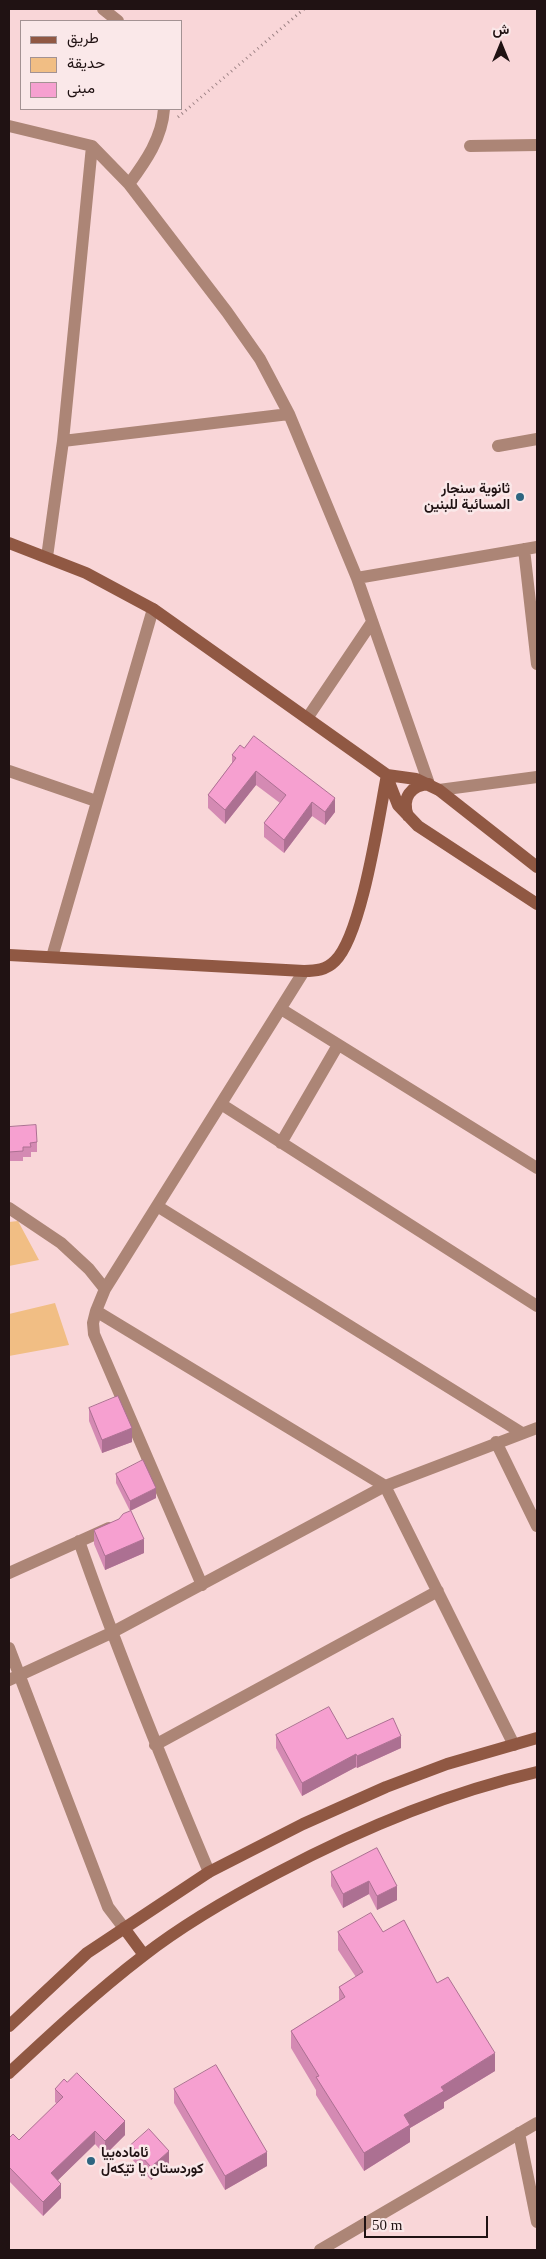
<!DOCTYPE html>
<meta charset="utf-8">
<style>
body{margin:0}
#map{position:relative;width:546px;height:2259px;overflow:hidden;background:#f9d6d8;font-family:"Times New Roman",Vazirmatn,serif}
canvas{display:block}
.frame{position:absolute;inset:0;border:10px solid #201213;pointer-events:none}
.legend{position:absolute;left:20px;top:20px;width:162px;height:90px;box-sizing:border-box;background:#fae8e9;border:1px solid #a39293;margin:0;padding:6px 9px;list-style:none;font-size:15px;color:#201213}
.legend li{display:flex;align-items:center;gap:10px;height:25px}
.legend b{width:25px;border:1px solid #a39293}
.north{position:absolute;left:476px;top:20px;width:50px;height:50px;-webkit-text-stroke:4px #fae8e9;paint-order:stroke;rotate:0deg;font-size:14px;font-weight:700;line-height:20px;text-align:center;color:#201213}
.north::after{content:'';display:block;margin:auto;width:18px;height:22px;background:#201213;clip-path:polygon(50% 0,100% 100%,50% 72%,0 100%)}
.scale{position:absolute;left:364px;top:2216px;width:124px;height:22px;box-sizing:border-box;border:2px solid #201213;border-top:0;padding-left:6px;font-size:15px;line-height:18px;white-space:nowrap;color:#201213;-webkit-text-stroke:4px #fae8e9;paint-order:stroke}
</style>
<div id="map">
<canvas width="546" height="2259"></canvas>
<div class="frame"></div>
<ul class="legend">
<li><b style="height:6px;background:#905843"></b>طريق</li>
<li><b style="height:14px;background:#f1be84"></b>حديقة</li>
<li><b style="height:14px;background:#f6a0d0"></b>مبنى</li>
</ul>
<div class="north">ش</div>
<div class="scale">50 m</div>
</div>
<script>
const g = document.querySelector('canvas').getContext('2d');
g.lineJoin = 'round';
function paint(path, color) { g.fillStyle = color; g.fill(path, 'evenodd'); }
function trace(path, color, width, dash) { g.strokeStyle = color; g.lineWidth = width; g.lineCap = dash ? 'butt' : 'round'; g.setLineDash(dash || []); g.stroke(path); }
function label(font, color, halo, rows, align = 'center') {
  g.font = font + ' "Times New Roman",Vazirmatn,serif'; g.lineWidth = 5; g.setLineDash([]); g.textBaseline = 'middle'; g.strokeStyle = halo; g.fillStyle = color; for (const [text, x, y, turn = 0] of rows) {
    g.save(); g.translate(x, y); g.rotate((+turn || 0) * Math.PI / 180); g.textAlign = isNaN(turn) ? turn : align; if (halo) g.strokeText(text, 0, 0); g.fillText(text, 0, 0); g.restore();
  }
}
const green = new Path2D(`
 M18,1221l21,39 -30,6v-44z
 M55,1303l14,42 -60,11v-42z`);
const path = new Path2D(`
 M178,117l126,-108`);
const street = new Path2D(`
 M103,9l15,12
 M9,126l83,20 37,38 98,128 33,47 29,55 68,164 72,206
 M470,146l67,-1
 M129,184c17,-23 33,-46 35,-75
 M63,441l226,-27
 M498,446l39,-7
 M524,549l13,115
 M47,557l16,-116 29,-295
 M357,578l180,-31
 M308,717l64,-95
 M9,771l87,30
 M439,790l98,-13
 M52,957l101,-348
 M304,971l-199,318 -9,22 289,175 129,259
 M281,1009l256,159
 M221,1104l316,202
 M281,1143l57,-98
 M157,1206l365,227
 M9,1208l52,35 28,26 16,20
 M96,1311l-3,12 1,11 108,251
 M496,1442l41,84
 M79,1541c39,112 84,222 130,331
 M9,1573l100,-45
 M9,1648l99,259 16,21
 M9,1680l102,-47 274,-147 152,-58
 M155,1745l283,-154
 M519,2133l18,89
 M320,2250l217,-127`);
const secondary = new Path2D(`
 M9,543l77,30 67,36 234,166 29,4 23,11 98,77
 M387,777l11,28 20,21 119,78
 M408,816c-7,-18 3,-31 21,-32
 M9,955l295,16c12,0 22,-1 31,-10 27,-26 44,-146 52,-186
 M124,1928l20,27
 M9,2026l78,-73 122,-81 94,-48 83,-37 61,-23 90,-26
 M9,2073c43,-40 87,-81 134,-117 41,-32 88,-59 134,-83 83,-44 169,-80 260,-101`);
const wall = new Path2D(`
 M232,755l103,57 -10,13 -13,-9 -28,37 -20,-16v-14l16,-20 -24,-18 -31,39 -17,-16v-13l24,-32z
 M9,1127l28,15v10h-6v5h-8v4h-14z
 M89,1408l43,34 -30,11 -13,-32z
 M116,1474l40,24 -26,13 -14,-28z
 M94,1530l50,23 -39,17 -11,-26z
 M276,1735l71,4 54,9 -44,20 -1,-1 -54,29 -26,-48z
 M377,1848l20,52 -20,10 -8,-16 -26,14 -12,-22v-14z
 M338,1932h45l54,51 58,88 -51,31v6l-34,20v14l-46,29 -48,-76v-5l-25,-42v-17l48,-30v-14l17,-10 -18,-27z
 M55,2089l70,46 -20,20 -10,-11 -37,36 3,18 -18,18 -34,-35v-43l10,2 38,-36 -2,-2z
 M174,2089l93,77 -42,24 -51,-87z
 M131,2145l38,20 -18,15 -20,-22z`);
const shadedWall = new Path2D(`
 M256,771v14l-31,39v-14z
 M335,798v14l-10,13v-13z
 M312,802v14l-28,37v-13z
 M132,1428v14l-30,11v-13z
 M156,1488v10l-26,13v-10z
 M144,1539v14l-39,17v-14z
 M401,1736v12l-44,20v-12z
 M356,1754v13l-54,29v-13z
 M369,1881v13l-26,14v-14z
 M397,1886v14l-20,10v-14z
 M495,2053v18l-51,31v6l-34,20v14l-46,29v-18l40,-38 37,-28z
 M125,2121v14l-20,20v-14z
 M95,2131v13l-44,43v-14z
 M169,2151v14l-18,15v-13z
 M267,2152v14l-42,24v-14z
 M61,2184v14l-18,18v-14z`);
const building = new Path2D(`
 M254,736l81,62 -10,14 -13,-10 -28,38 -20,-17 22,-28 -30,-24 -31,39 -17,-15 28,-37 -4,-3 8,-10 4,3z
 M36,1125l1,17 -7,1 1,4h-8v4l-14,1v-25z
 M118,1396l14,32 -30,12 -13,-32z
 M143,1460l13,28 -26,13 -14,-27z
 M131,1511l13,28 -39,17 -11,-26 25,-11 4,-5z
 M329,1707l18,32 46,-21 8,18 -44,20 -1,-2 -54,29 -26,-48z
 M377,1848l20,38 -20,10 -8,-15 -26,13 -12,-22z
 M371,1913l12,19 21,-12 33,63 11,-6 47,76 -54,34 3,4 -40,24 6,10 -46,28 -48,-76 3,-1 -28,-45 54,-34 -6,-10 24,-15 -25,-40z
 M216,2065l51,87 -42,24 -51,-87z
 M77,2073l48,48 -20,20 -10,-10 -44,42 10,11 -18,18 -34,-35v-29l4,-4 6,6 44,-43 -8,-8 9,-10 3,3z
 M149,2129l20,22 -18,16 -20,-22z`);
const markers = [
 [520,497,5,"#2e6580"],
 [91,2161,5,"#2e6580"]
];
const poiNames = [
 ["ثانوية سنجار",510,489],
 ["المسائية للبنين",510,505],
 ["ئامادەییا",101,2153,"left"],
 ["کوردستان یا تێکەل",101,2169,"left"]
];
paint(green, '#f1be84');
trace(path, '#9b8183', 3, [1, 4]);
trace(street, '#ac8576', 12);
trace(secondary, '#905843', 12);
paint(wall, '#d48ab3');
paint(shadedWall, '#ac7092');
paint(building, '#f6a0d0');
trace(building, '#ac7092', 1);
for (const [x, y, r, color] of markers) { const dot = new Path2D(); dot.arc(x, y, r, 0, 2 * Math.PI); g.fillStyle = color; g.fill(dot); trace(dot, '#fae8e9', 2); }
label('bold 14px', '#201213', '#fae8e9', poiNames, 'right');
</script>
